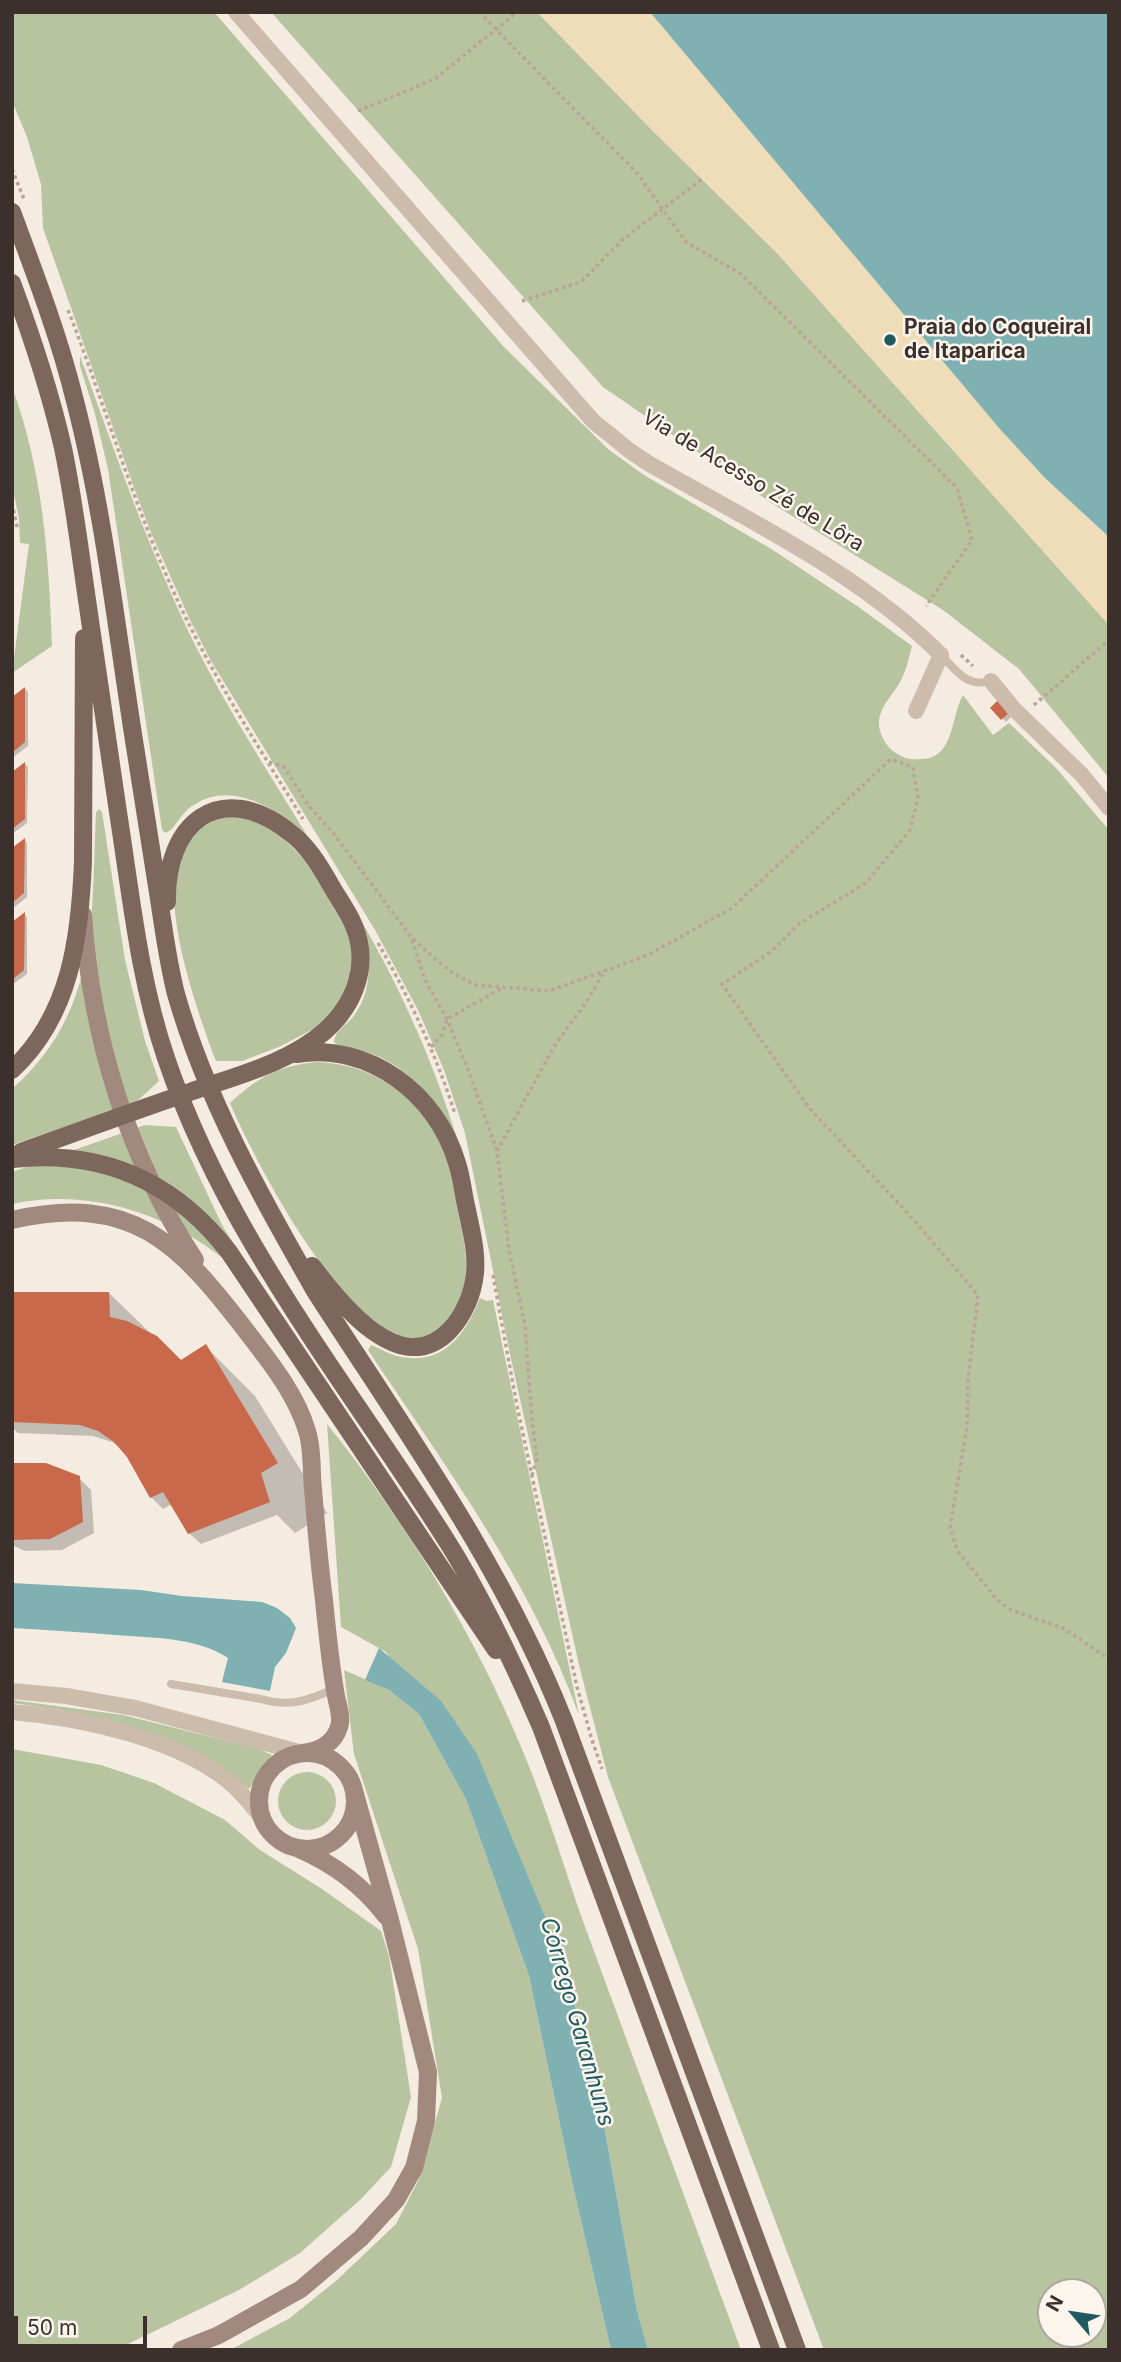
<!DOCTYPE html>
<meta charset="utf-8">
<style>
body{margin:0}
#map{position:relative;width:1121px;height:2362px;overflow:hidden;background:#f4ebe1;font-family:Inter,sans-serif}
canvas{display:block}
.frame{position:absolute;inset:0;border:14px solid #3b302b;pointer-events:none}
.north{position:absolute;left:1037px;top:2278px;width:70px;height:70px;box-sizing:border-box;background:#fbf5ee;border:2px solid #aea6a0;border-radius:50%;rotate:299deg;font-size:19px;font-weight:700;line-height:28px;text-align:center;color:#3b302b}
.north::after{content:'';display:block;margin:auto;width:24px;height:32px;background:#1f5a5e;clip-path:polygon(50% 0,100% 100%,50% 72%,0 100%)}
.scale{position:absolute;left:14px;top:2316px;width:133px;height:32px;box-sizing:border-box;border:4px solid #3b302b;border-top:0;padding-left:9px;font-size:21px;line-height:24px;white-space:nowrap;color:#3b302b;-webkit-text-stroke:5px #fbf5ee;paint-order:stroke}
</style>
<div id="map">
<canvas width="1121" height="2362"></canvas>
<div class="frame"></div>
<div class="north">N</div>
<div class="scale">50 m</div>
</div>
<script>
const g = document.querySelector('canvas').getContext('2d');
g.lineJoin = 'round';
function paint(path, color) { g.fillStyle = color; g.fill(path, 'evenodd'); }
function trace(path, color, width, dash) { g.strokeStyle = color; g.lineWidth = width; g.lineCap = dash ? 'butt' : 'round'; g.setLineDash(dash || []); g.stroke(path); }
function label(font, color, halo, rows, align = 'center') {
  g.font = font + ' Inter,sans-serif'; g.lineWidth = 5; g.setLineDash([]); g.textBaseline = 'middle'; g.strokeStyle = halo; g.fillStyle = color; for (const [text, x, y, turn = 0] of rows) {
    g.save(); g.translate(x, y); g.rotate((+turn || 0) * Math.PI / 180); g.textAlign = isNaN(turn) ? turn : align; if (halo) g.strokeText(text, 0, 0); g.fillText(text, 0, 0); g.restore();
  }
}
const green = new Path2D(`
 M12,12h202l290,335 104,102 36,26 129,75 87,58 52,38c-3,11 -5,22 -10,32 -6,14 -21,26 -23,43 -1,12 7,26 17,32 8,6 17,7 26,6 33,-1 29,-44 41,-64l30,40 16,-12 47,45 53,62v1520h-285l-216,-573 -29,-112 -69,-311 -45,-221 -21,-63 -26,-60 -43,-80 -164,-269 -21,-41 -38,-85 -16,-42 -93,-265 -2,-44 -14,-47 -15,-36zM1051,2292h42v42h-42z
 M271,12h266l115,118 125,123 332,372v153l-90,-109 -76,-59 -170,-106 -170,-117z
 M80,356c32,88 63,178 103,264 35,75 82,146 125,217 -30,-27 -76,-59 -116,-31 -11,7 -16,22 -26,27l-4,-3 -54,-361 -13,-55 -15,-48z
 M12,387c31,84 37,170 40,259l-40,27 17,-129 -9,-1 -1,-24 -7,-35z
 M99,809l3,3 23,148 20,81 14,40 -24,22 -123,42v-56c88,-78 79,-171 84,-277z
 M239,815l31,10 35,35 41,67 6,22v23l-14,36 -19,18 -40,21 -37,14h-26c-18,-48 -52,-144 -39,-194 2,-10 9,-21 15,-29 7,-8 15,-16 26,-19 6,-3 14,-3 21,-4z
 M359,917c44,75 77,151 102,234 -20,-40 -43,-78 -86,-96 -12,-5 -33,-4 -41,-13 1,-11 12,-17 19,-25 24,-32 15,-65 6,-100z
 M317,1062c53,2 98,30 122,78 12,22 15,52 20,77 8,37 15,72 -13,105 -70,82 -197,-172 -216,-219 28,-26 48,-37 87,-41z
 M145,1125l31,2 46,98 39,62c-21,-14 -39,-31 -61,-45 -55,-35 -123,-52 -188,-38v-32z
 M480,1298l7,3 6,-1 86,415c-49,-135 -132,-246 -211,-365l3,-5c9,3 17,9 26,11 45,11 68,-20 83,-58z
 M327,1424c80,100 146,207 195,325 27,64 45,130 69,194 50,136 100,271 150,407h-93l-11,-40 -35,-196 -37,-149 -179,-313 -45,-25z
 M344,1670l45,20 30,24 47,85 63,177 44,210 38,164h-381l60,-32 47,-38 59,-56 23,-45 23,-81 -24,-149 -64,-195z
 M12,1700l111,15 133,33 16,7 -23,34c-70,-59 -149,-74 -237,-86z
 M12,1749l89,16 53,18 71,37 35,30 62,39 59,42 8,25 22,141 -20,70 -30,32 -61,54 -61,37 -115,56 -12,4h-100z
 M278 1801a29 29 0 1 1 58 0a29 29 0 1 1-58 0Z`);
const sand = new Path2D(`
 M537,12h113l349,416 46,50 64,59v88l-332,-372 -125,-123z`);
const water = new Path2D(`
 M650,12h459v525l-64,-59 -46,-50z
 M12,1583l129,7 41,6 80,6 15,6 13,10 6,10 -10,25 -11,14 -5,24 -48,-9 6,-24c-32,-21 -75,-20 -112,-23 -34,-3 -69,-5 -104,-7z
 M379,1648l62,53 36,53 88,211 37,149 35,196 11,40h-37l-38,-164 -44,-210 -63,-177 -47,-85 -30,-24 -24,-10z`);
const shadow = new Path2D(`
 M25,689l3,3v54l-16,12v-58z
 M992,708l22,6 -8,8z
 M25,764l3,3 -1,56 -15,11v-60z
 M25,840l2,3v54l-15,12v-59z
 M24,915l3,2v57l-15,11v-60z
 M109,1293l71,69 25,-16 50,50 72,117 -32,20 -18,-18 -76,29 -12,-11 -17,-29 -9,5 -12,-12 -28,-47 -11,-8 -19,-6 -75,-3 -6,-6v-133z
 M12,1465l67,13 12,12 3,43 -32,17 -37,1 -13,-6z`);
const building = new Path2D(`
 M25,687v55l-13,11v-56z
 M1001,697l11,13 -11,10 -11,-12z
 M25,762v57l-13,10v-57z
 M25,838l-1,55 -12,10v-55z
 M25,912l-1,58 -12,10v-58z
 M12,1292h97l1,25 17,4 30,15 24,24 25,-16 72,119 -17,10 9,29 -82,32 -25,-42 -13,6 -23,-41 -13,-15 -16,-11 -18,-6 -68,-3z
 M12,1463h34l34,13 3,46 -33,17 -38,1z`);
const path = new Path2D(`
 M479,12l158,161 49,69 55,32 216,214 15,52 -46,66
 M358,111l77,-32 82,-67
 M12,169l12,30
 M522,301l59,-19 41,-42 80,-61
 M68,310c35,89 61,181 100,269 36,84 87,162 135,240
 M12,503l5,24 -5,-1
 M961,655l12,11
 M1034,705l75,-65
 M269,762l15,5 25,39 28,32 75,100 24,22 18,14 22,11 73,6 99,-36 84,-47 159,-149 22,8 5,31 -8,32 -44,53 -66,40 -28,28 -50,33 88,125 104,111 64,75 -10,84 -1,48 -17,101 7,22 40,50 14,10 52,18 46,31
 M412,940l13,40 22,39 22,53 28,79 12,99 16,75 7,95 5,39 -5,16
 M378,943c31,54 58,111 77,171
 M431,1047l11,-12 5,-16 55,-31
 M497,1151l58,-106 32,-44 16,-28
 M493,1275l24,131 60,281 15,53 10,29
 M267,1837l12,10`);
const lane = new Path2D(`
 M941,655c15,15 25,33 50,26
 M171,1684l90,15c28,9 48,1 73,-10`);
const street = new Path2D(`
 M236,12l357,409 37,30 18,12c101,58 210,109 293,192l-25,56
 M991,681l23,28 68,66 27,33
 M12,1691l54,5 69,12 168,45
 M12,1712c70,6 171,27 224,76 10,10 19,21 28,33`);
const secondary = new Path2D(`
 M83,915c8,121 45,243 112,345
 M12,1220c121,-27 166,22 235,112 23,30 49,62 60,99 6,18 4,40 6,58 3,37 6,74 11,111 3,30 6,61 11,90 1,11 8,26 4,37 -5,16 -19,24 -36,26
 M259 1801a48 48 0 1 1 96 0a48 48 0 1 1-96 0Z
 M299,1849c35,15 64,37 87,67
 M181,2350l38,-15 82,-46 60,-51 35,-38 18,-32 12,-47 2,-49 -39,-156 -36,-129`);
const primary = new Path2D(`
 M12,212c23,62 47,124 63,189 30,115 42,235 61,352 8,49 15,97 23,146 5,32 9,64 17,95 30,105 85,203 139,297 91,141 187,274 249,430l233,629
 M12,283c20,54 38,108 51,165 9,43 15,87 21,131 11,78 23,156 34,233 13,83 21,167 48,246 60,178 180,324 279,480 38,60 68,124 96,189l230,623
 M296,1054c73,-12 141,40 161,109 5,15 6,31 10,47 4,20 10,41 8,63 -2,21 -11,42 -25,57 -49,52 -111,-28 -138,-64
 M12,1070c59,-55 68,-133 71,-209l1,-223
 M21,1152c56,-20 113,-41 169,-60 45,-16 99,-29 135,-61 30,-27 45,-66 29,-105 -5,-13 -14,-25 -21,-37 -12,-21 -24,-43 -45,-58 -69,-53 -123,-7 -121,71
 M12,1159c90,-10 162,22 217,93l267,398`);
const markers = [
 [890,340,7,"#1f5a5e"]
];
const poiNames = [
 ["Praia do Coqueiral",904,328],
 ["de Itaparica",904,352]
];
const streetNames = [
 ["Via de Acesso Zé de Lôra",753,481,31]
];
const waterNames = [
 ["Córrego Garanhuns",577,2022,74]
];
paint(green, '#b8c4a0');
paint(sand, '#efdcb8');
paint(water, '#7fb0b2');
paint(shadow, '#0003');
paint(building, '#c8694b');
trace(path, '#b9a596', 3.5, [3.5, 3.5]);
trace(lane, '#cdbbac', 8);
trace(street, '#cdbbac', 16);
trace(secondary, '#a18a7d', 18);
trace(primary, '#7d675c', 18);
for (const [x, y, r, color] of markers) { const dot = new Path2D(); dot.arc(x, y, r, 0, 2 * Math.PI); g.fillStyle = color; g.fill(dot); trace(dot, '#fbf5ee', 2.5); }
label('bold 21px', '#3b302b', '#fbf5ee', poiNames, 'left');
label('21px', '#3b302b', '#fbf5ee', streetNames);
label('italic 23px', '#1f5a5e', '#fbf5ee', waterNames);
</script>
